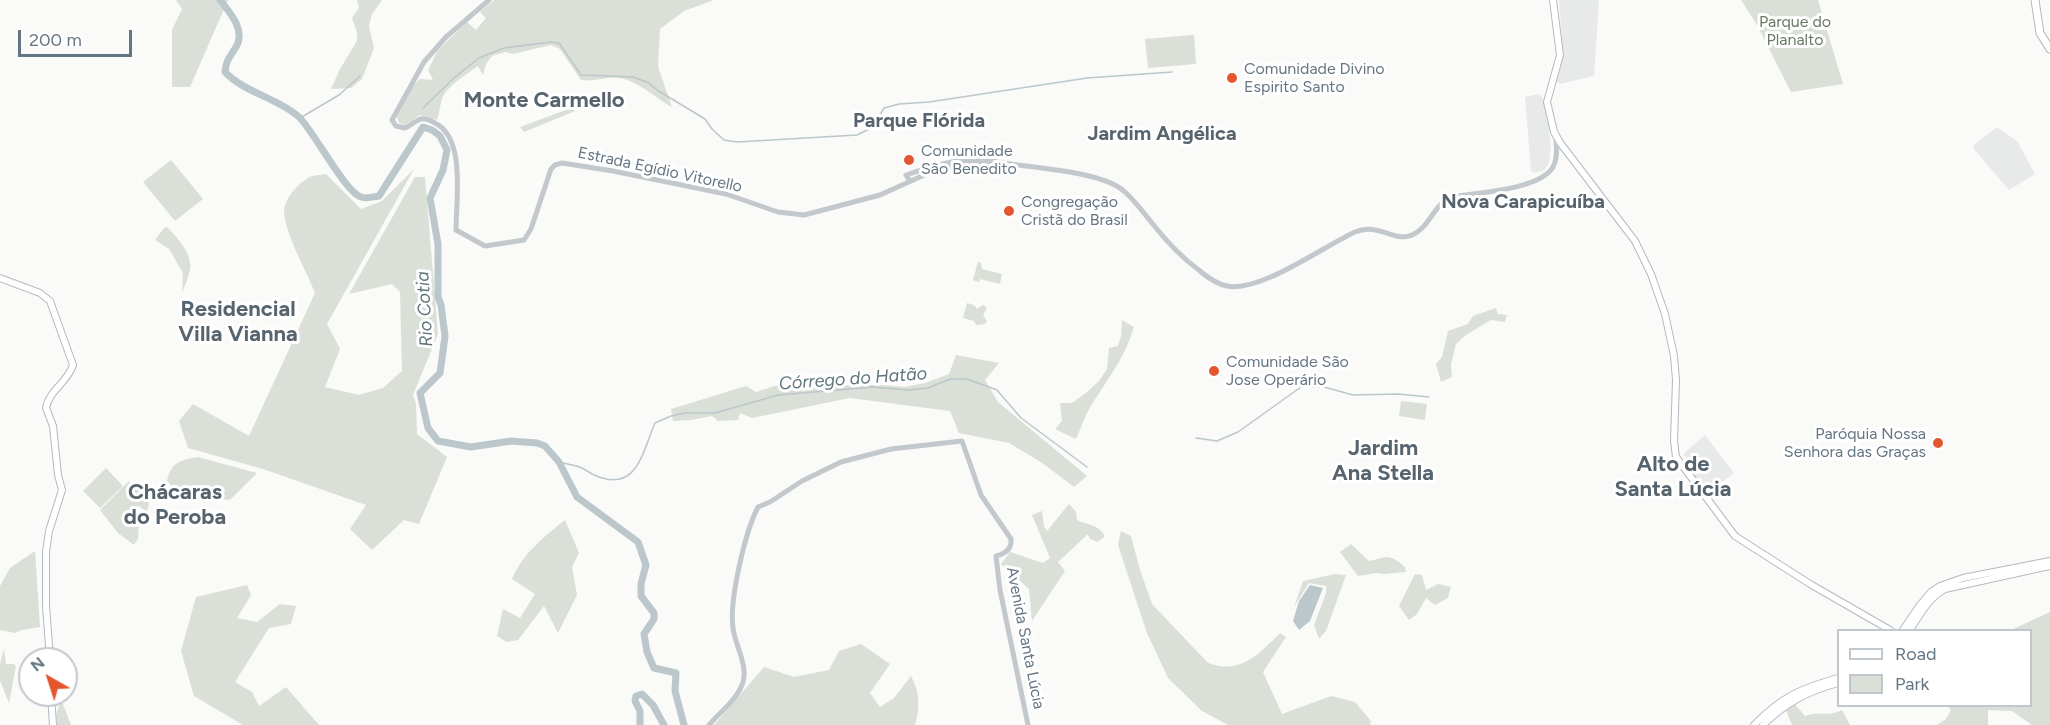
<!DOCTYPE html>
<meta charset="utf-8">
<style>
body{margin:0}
#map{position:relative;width:2050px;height:725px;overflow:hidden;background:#fafaf8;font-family:Figtree,sans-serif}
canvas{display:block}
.legend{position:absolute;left:1837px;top:629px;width:195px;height:78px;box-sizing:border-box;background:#fff;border:2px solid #c1c8cd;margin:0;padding:8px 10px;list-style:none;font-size:18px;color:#657683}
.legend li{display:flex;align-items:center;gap:12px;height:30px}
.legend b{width:30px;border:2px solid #c1c8cd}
.north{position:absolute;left:18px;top:647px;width:60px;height:60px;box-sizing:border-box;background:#fff;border:2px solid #c1c8cd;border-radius:50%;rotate:321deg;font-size:16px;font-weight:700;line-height:24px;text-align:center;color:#657683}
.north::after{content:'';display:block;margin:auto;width:21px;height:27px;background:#e4572e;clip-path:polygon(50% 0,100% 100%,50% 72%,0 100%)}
.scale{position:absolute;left:18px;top:30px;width:114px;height:27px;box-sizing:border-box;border:3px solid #657683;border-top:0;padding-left:8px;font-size:18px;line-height:21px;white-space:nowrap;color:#657683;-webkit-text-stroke:4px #fff;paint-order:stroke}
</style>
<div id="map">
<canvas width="2050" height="725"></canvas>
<ul class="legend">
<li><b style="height:8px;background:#fff"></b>Road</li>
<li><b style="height:16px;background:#dadfd7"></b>Park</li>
</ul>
<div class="north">N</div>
<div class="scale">200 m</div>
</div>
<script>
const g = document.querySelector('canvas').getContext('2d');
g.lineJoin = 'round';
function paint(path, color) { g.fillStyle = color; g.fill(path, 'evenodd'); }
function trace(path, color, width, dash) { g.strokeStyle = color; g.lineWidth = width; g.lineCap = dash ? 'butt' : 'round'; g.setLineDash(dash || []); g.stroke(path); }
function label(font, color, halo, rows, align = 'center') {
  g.font = font + ' Figtree,sans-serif'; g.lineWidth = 6; g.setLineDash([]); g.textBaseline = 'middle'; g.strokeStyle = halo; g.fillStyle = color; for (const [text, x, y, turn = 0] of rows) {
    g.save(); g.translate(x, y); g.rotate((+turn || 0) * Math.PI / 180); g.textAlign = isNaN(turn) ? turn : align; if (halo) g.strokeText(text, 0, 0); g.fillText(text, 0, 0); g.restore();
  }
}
const built = new Path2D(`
 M1559,0h40l-5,76 -34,8 -4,-2 7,-24z
 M1539,94l3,2 6,27 3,22 -2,18 -4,7 -11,3 -3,-2 -6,-74z
 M1997,127l20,14 18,33 -26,16 -36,-42 1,-3z
 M1705,435l29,38 -28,21 -19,-28 3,-3 -7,-9z`);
const green = new Path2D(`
 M176,0h52l-38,87h-18v-57l10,-21z
 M357,0h25l-10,14 -3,12 5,22 -12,31 -11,9 -20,1 9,-20 17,-28v-9l-5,-14 7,-10z
 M494,0h220l-30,11 -24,18 -2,38 14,40c-17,-9 -32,-25 -52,-29 -13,-2 -25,4 -39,2l-21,-31 -9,-4 -38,9 -8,-2 -13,4 -6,8 -3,11 -5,-9c-11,8 -28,18 -35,30 -3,7 -3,16 -6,24l-17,-5 -15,10 -6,-2 -2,-7 15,-29 8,-8 13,1 -5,-10 10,-20 29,-28 9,8 10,-12 -6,-6z
 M1741,0h77l25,84 -52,8 -34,-67z
 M1194,35l2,29 -48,4 -3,-29z
 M574,107l1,4 -51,21 -4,-5z
 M171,160l32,39 -28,22 -32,-39z
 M414,169l-87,155 13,25 -15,38 34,8 24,-7 19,-17 -2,-79 -8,-8 -43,10 66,-117h10l13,157 -25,61 3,9 1,30 30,23 -28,67 -15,-4 -32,30 -22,-21 16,-24 -103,-36 -75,-21 -9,-27 14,-17 56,32 66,-143c-8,-21 -30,-59 -31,-81 0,-13 13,-27 24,-34 5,-3 12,-3 18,-4l35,35 21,-8z
 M167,227c10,10 26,28 23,42 -1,8 -5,16 -8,24l1,-20 -14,-24 -14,-9 9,-12z
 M978,262l3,1 1,6 20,5 -2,10 -20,-5 -1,3 -6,-2z
 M967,303l7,2 3,4 6,-4 4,3 -4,7 4,6 -2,3 -9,1 -2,-4 -11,-3z
 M1496,308l2,6 9,1 -2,7 -14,-2 -25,15 -10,9 -5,20 1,13 -11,5 -5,-18 6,-7 6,-26 20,-7 5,-8z
 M1122,320l12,7c-11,36 -29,54 -47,86 -4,8 -7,17 -11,26l-21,-10 7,-8 -2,-18h12l15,-11 12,-11 8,-12 2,-21 9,-2 3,-10z
 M956,355l43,8 -14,17 13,22 89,74 -13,11 -33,-25 -32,-19 -50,-10 -9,-22 -100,-13 -98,20 -12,-5 -2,7 -20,1 -6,-5 -21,4 -18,1 -2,-12 75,-23 10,6 22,-7h104l23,2 20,-4 24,-9z
 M1401,401l26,3 -2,16 -26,-4z
 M198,457l59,16 -27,27 -50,-5 -13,-14c4,-19 14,-21 31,-24z
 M106,468l17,18 -23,22 -17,-17z
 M129,481l14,12 6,11 -2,8 -8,-6 -6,10 6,6 -1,17 -4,6 -16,-12 -18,-23z
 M1069,504l7,8 1,8c14,7 18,2 28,16l-7,6 -8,-3 -2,-5 -30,28 7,9 -33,50 -3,-32 -28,-25 9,-12 33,11 7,-5 -18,-43 10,-4 2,15 3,5z
 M565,520l14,33 -7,14 5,28 -19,38 -14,-27 -26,34 -11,2 -10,-6 6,-27 17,9 15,-24 -23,-15c10,-25 33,-43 53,-59z
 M1121,531l10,5 9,34 12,34 56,59c32,12 50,-8 72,-30l6,4 -23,35 19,42 49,-18 24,6 16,19 -1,4h-142l-26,-14 -34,-33 -21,-45 -29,-88z
 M1351,544l18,17c18,-4 20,-8 36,6l1,5 -21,2 -9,-1 -18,3 -18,-24z
 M35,551l5,76 -18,3 -7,3 -15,-3v-44l10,-18z
 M1335,574l11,1 -20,56 -7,8 -5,-14 12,-32v-7l-17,-3 -15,24 9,-26z
 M1415,574l7,1 4,15 12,-6 13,3 -3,11 -13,7 -9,-7 -9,16 -8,6 -10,-14z
 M247,585l4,10 -14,23 20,4 23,-18 16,2 -5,18 -22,4 -34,54 17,10 7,14 27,-19 33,38h-76l-49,-29 -13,-45 15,-54z
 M2050,612v113h-18l-20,-14 -24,-1v15h-51l9,-6 5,-9 -4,-4h83v-76h-19z
 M861,644l29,20 -20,29 10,14 14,-9 17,-22c9,16 9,32 4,49h-201l50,-58 30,10 35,-7 10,-19z
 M4,649l2,15h8l2,2 -7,37 -9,-22v-17z
 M61,699l10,26h-14l-1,-10z
 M1794,703l11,13c13,-5 23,1 37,-6l8,15h-58l-6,-15z`);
const water = new Path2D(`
 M1310,585l13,3 -13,33 -11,9 -6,-9 6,-20z`);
const stream = new Path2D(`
 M423,108l31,-30 25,-20 25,-10 47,-6 8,1 22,32 52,2 16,6 8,7 48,29 7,10 12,11 13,2 120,-7 16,-8 11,-19 15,-4 30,-2 158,-24 85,-6
 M300,118l39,-23 21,-19
 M1196,438l21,3 21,-9 63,-45h23l29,8 45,-1 31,3
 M559,462c7,2 16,3 23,6 4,2 8,5 12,7 43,19 48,-22 61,-52l16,-7 14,-3h30l63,-18 95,-8 35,3 20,-2 22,-9h17l30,11 24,28 66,49`);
const river = new Path2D(`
 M220,0c10,13 26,30 16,47 -6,10 -10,13 -11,25 20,21 53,26 74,45 14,13 46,75 62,80 6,2 12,0 18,-1l44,-69 9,3 8,6 7,14 -4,20 -13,28 8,46v53l3,8 4,31 -5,37 -20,20 8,35 10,13 33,6 40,-6 26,2 8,3 14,16 18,35 61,45 8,23 -5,19v12l13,17v6l-10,15 3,18 7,16 22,5 -1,18 9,34
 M640,725v-14l-5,-10 1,-5 6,-2 11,11 11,20`);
const tertiary = new Path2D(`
 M489,0l-43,37 -22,25 -32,58 4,6 9,2c5,-2 11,-8 16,-9 5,-1 10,2 14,4 31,15 21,77 21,107l29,16 39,-6 7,-11 20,-60 4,-4 7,-2 51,8 113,23 52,18 26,3 76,-20 53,-24 35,-8h32
 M910,181l-4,-6c24,-8 48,-16 75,-16 8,0 14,3 22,4 30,5 100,8 122,29 10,9 18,20 27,31 14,18 29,34 48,48 7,6 17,13 27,15 33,7 97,-40 128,-54 23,-10 40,11 57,3 17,-7 22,-30 38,-38 24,-4 90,-7 103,-30 5,-10 4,-22 2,-33
 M709,725c11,-13 29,-26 34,-43 5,-17 -8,-37 -10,-54 -4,-27 12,-96 25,-121l12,-5 32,-21 39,-19 50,-13 71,-8 19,54 30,44c1,10 -6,15 -15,17l4,34 28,135`);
const secondary = new Path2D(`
 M1553,0l7,55 -13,47 7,30 7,12 74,97 16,33 14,40 9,42 2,24 -2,61 2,16 59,79 75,48 80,46
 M0,278l40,15 10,8 23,64c-5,17 -24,25 -27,43l7,18 5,49 4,15 -13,41 -3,21v54l4,53
 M1903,630l17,-25 11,-13 9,-6 23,-8 87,-17
 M1910,630c10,-15 18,-32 35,-41l105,-23
 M51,695l2,30
 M1754,725c29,-29 46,-36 84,-47
 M1763,725c22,-22 45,-34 75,-42`);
const primary = new Path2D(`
 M2035,0l5,33 10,16`);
const markers = [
 [1232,78,6,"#e4572e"],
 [909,160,6,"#e4572e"],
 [1009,211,6,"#e4572e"],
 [1214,371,6,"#e4572e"],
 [1938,443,6,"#e4572e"]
];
const parkNames = [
 ["Parque do",1795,22],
 ["Planalto",1795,40]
];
const poiNames = [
 ["Comunidade Divino",1244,69],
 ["Espirito Santo",1244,87],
 ["Comunidade",921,151],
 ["São Benedito",921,169],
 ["Congregação",1021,202],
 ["Cristã do Brasil",1021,220],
 ["Comunidade São",1226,362],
 ["Jose Operário",1226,380],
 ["Paróquia Nossa",1926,434,"right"],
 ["Senhora das Graças",1926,452,"right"]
];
const streetNames = [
 ["Estrada Egídio Vitorello",660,170,12],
 ["Avenida Santa Lúcia",1025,638,79]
];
const waterNames = [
 ["Rio Cotia",425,309,-93],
 ["Córrego do Hatão",853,379,-4]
];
const quarterNames = [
 ["Parque Flórida",919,121],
 ["Jardim Angélica",1162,134],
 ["Nova Carapicuíba",1523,202]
];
const districtNames = [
 ["Monte Carmello",544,101],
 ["Residencial",238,310],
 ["Villa Vianna",238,335],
 ["Jardim",1383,449],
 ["Ana Stella",1383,474],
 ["Alto de",1673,465],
 ["Santa Lúcia",1673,490],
 ["Chácaras",175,493],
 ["do Peroba",175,518]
];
paint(built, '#e8e9e9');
paint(green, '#dadfd7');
paint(water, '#bbc7cb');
trace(stream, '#bbc7cb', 1.5);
trace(river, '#bbc7cb', 7);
trace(secondary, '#b3babf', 8);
trace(primary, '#b5babe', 9);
trace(tertiary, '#c3c8cc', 5);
trace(secondary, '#fff', 6);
trace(primary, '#fff', 7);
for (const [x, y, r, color] of markers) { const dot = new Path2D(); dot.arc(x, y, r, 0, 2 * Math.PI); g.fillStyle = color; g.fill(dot); trace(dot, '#fff', 2); }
label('16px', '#687a64', '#fff', parkNames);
label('16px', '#657683', '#fff', poiNames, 'left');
label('16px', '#657683', '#fff', streetNames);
label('italic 18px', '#60757c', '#fff', waterNames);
label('bold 20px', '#57646e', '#fff', quarterNames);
label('bold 22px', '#57646e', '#fff', districtNames);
</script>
